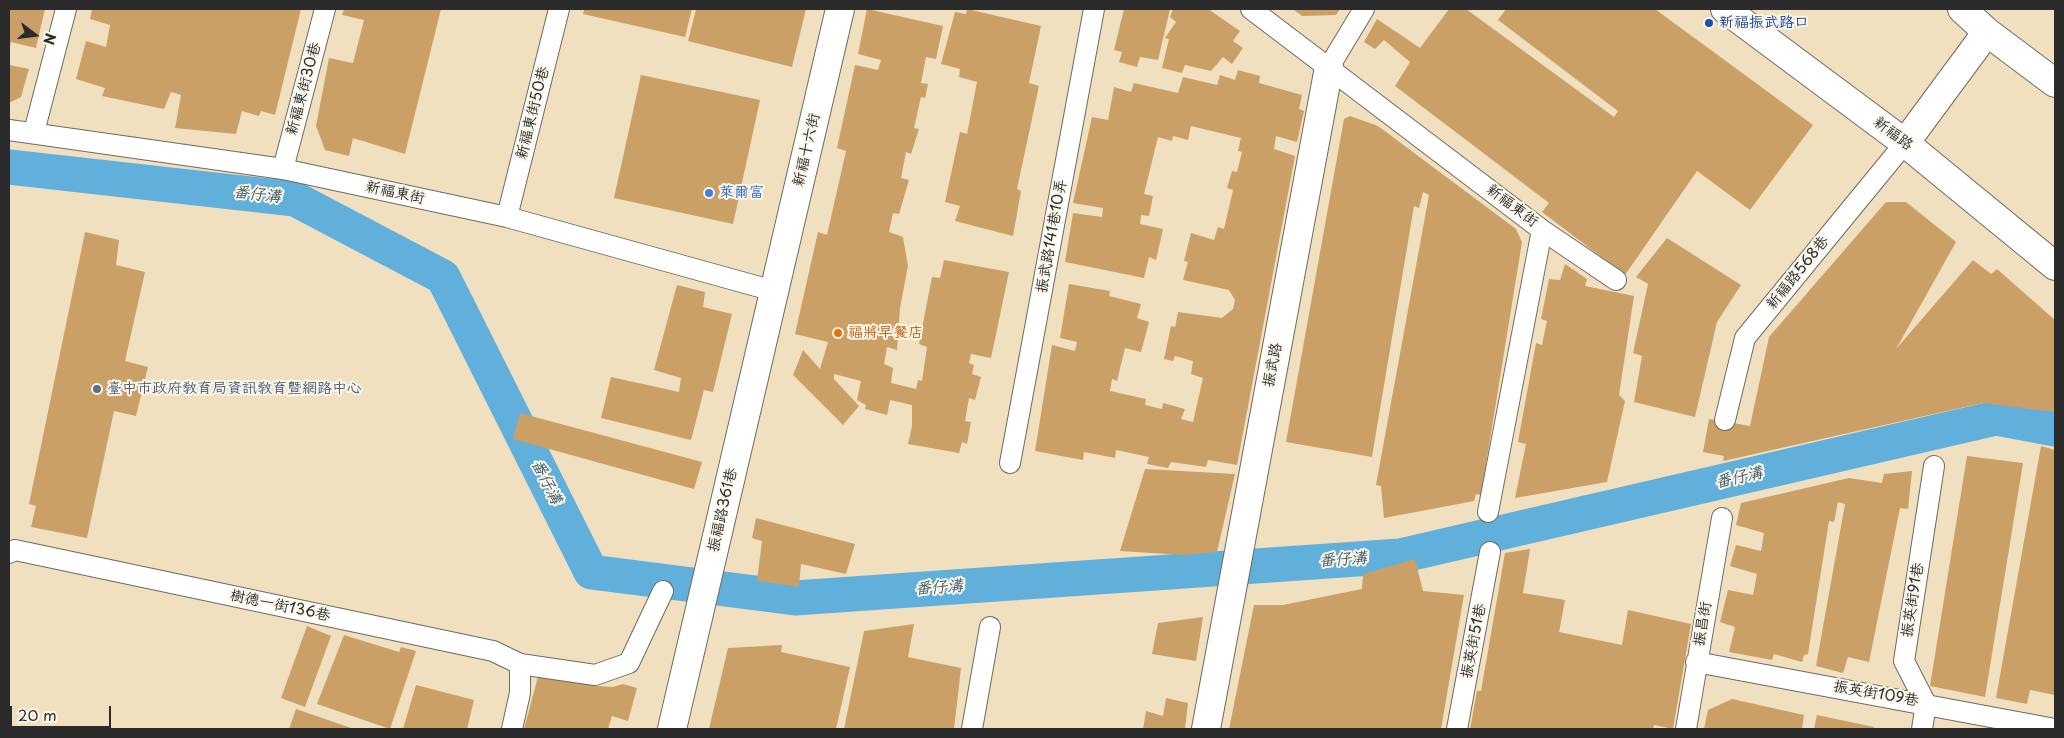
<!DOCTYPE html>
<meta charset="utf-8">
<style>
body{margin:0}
#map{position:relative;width:2064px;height:738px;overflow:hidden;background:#f0e0c0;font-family:"Playpen Sans",sans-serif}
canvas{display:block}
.frame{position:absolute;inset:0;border:10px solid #2b2b2b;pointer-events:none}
.north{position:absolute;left:10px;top:10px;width:50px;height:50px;-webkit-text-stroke:4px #fbf7ec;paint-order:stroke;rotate:105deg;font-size:14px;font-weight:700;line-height:20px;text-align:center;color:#2b2b2b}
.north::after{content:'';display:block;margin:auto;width:18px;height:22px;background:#2b2b2b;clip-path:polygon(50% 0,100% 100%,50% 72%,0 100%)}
.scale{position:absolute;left:10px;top:706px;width:101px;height:22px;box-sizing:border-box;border:2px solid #2b2b2b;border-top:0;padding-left:6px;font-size:15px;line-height:18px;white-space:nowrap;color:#2b2b2b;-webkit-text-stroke:4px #fbf7ec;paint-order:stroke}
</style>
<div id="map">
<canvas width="2064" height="738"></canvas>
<div class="frame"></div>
<div class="north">N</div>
<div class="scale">20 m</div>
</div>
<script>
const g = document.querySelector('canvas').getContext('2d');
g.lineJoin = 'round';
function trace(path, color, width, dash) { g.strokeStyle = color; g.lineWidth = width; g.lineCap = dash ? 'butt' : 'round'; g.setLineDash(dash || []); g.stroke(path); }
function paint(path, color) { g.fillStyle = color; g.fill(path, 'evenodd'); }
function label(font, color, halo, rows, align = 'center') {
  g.font = font + ' "Playpen Sans","LXGW WenKai TC",sans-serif'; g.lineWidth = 4; g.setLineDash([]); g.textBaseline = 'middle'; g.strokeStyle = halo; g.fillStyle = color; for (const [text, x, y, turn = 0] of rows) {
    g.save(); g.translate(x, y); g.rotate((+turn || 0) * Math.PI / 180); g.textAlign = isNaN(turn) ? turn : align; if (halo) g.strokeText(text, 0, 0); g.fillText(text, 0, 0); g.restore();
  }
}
const canal = new Path2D(`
 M9,167l286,32 148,78 148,295 204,26 605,-42 596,-138 59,11`);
const building = new Path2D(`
 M9,9h36l-9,39 -25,-6 -2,9z
 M92,9h209l-26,106 -14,-4 -2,5 -17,-5 -6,23 -61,-6 6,-33 -10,-3 -7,17 -62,-13 3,-8 -29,-9 10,-38 20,6 4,-22 -20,-6z
 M344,9h97l-36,145 -52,-16 -4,18 -24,-6 -9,-24 13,-68 24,5 11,-43 -22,-5z
 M584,9h108l-7,28 -102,-23z
 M696,9h110l-14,58 -104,-26z
 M867,9l76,17 -7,33 -10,-2 -5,26 7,1 -3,14 -4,-1 -7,31 5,1 -8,25 -5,-2 -5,26 8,2 -10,34 -6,-1 -4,19 14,5 5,29 -8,42 -3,42 -10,-3 -3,17 9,4 -2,15 25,6 2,-9 4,1 5,-34 -8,-3 13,-67 8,1 4,-18 65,12 -18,86 -20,-4 -2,9 5,2 -2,9 9,3 -6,23 -6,-2 -4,23 6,1 -4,22 -5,-2 -3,11 -51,-9 4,-18v-21l-22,-5 -3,15 -22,-6 1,-4 -9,-5 4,-19 -27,-7v5l25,27 -16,19 -50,-50 10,-25 17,19 8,-27 -33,-8 23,-102 9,3 19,-84 -9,-3 18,-83 23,5 3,-10 -23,-6z
 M967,9l74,17 -12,57 10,3 -22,103 4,2 -8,45 -58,-15 5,-15 -15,-4 15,-70 7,2 10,-52 -18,-5 1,-8 -19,-5 14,-52 11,2z
 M1124,9h46l-12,51 -18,-3 -3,10 -18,-5 3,-10 -8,-2z
 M1173,9h35l32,22 -7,10 10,7 -11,16 -9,-7 -12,14 -26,-6 -3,8 -20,-5 7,-29 -4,-1 11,-16 -6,-5z
 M1293,9h47l-4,6 -34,1z
 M1449,9h17l148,108 4,-6 -120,-91 8,-11h149l158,116 -63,85 -53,-39 -72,104 -83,-63 7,-9 -154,-117 15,-24 -26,-22 -9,9 -11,-7 13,-23 43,29z
 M9,65l20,4 -8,28 -12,6z
 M1238,70l22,6 -1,7 43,12 -3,14 5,2 -7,31 -21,-6 -2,13 21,7 -58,309 -29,-5 -2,7 -35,-5 -3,6 -21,-4 2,-7 -33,-7 -1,8 -31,-6 -1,8 -48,-9 17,-106 23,6 2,-9 -17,-4 9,-54 41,7 -1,5 32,8 -4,14 12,4 -8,30 -16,-4 -8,33 -5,-2 -2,12 36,8 -1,6 17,4 1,-6 22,6 -4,10 12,3 10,-44 -12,-4 2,-13 -18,-5 -2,5 -9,-2 7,-33 4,1 3,-15 44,6 11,-9 2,-9 -6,-10 -46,-10 5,-18 -4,-1 7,-28 23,7 4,-13 6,2 9,-39 -6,-2 5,-17 5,1 5,-20 -4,-1 3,-13 -50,-12 -3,14 -15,-4 -1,5 -14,-4 -14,57 9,2 -4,20 -8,-1 -1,9 23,5 -7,31 -7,-3 -5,21 -79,-16 8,-49 29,4 1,-9 -30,-5 19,-86 16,3 6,-33 17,5 3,-9 44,10 5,-16 34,8 3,-10 15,5z
 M641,75l119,25 -27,124 -119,-26z
 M1350,116l28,10 138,103 6,13 -41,253 -5,-1 -2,7 -90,17 -3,-32 -5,-1 53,-290 -6,-3 -4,16 -5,-2 -42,251 -86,-15 58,-323z
 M1886,202h20l50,40 -60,107 77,-89 18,14 6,-5 58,51v92l-72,-9 -260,58 1,-5 -21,-4 6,-33 41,7 19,-89z
 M85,232l34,8 -3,25 29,7 -20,89 23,6 -12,49 -22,-5 -27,127 -56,-11 5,-21 -7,-2z
 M1667,238l74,47 -24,37 -22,95 -61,-15 8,-46 -9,-3 15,-69 -12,-7z
 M1565,264l22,15 -2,7 49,10 -15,99 6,6 -18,81 -92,16 11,-54 -8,-2 18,-99 6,2 5,-24 -6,-2 8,-40 11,1z
 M677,285l28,7 -2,15 29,7 -19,78 -9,-2 -13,50 -90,-22 10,-41 68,15 2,-14 -27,-8z
 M520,413l182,49 -8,27 -181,-50z
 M2041,446l14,4v245l-25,-5 -3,14 -31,-6z
 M1967,456l56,7 -38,234 -55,-11z
 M1145,469l90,5 -18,78 -34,3 -63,-4z
 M1912,471l-4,38 -8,-1 -31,154 -21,-5 -5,16 -27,-7 29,-162 -7,-2 -4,20 -5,-1 -21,133 -4,1 -2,7 -28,-8 -2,6 -43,-8 6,-25 -15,-5 8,-32 25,5 4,-21 -27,-8 6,-21 25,6 3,-18 -28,-8 5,-22 108,-25 33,5 2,-9z
 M756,518l99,26 -9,30 -45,-10 -2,23 -42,-6 5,-40 -10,-3z
 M1530,549l-7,44 42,7 -6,32 63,13 6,-35 63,14 -18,105 -19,-4 -1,4h-183l7,-38h4l24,-138z
 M1415,559l8,32 41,4 -23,134h-212l25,-124h29l79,-16 1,-15z
 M1203,617l-7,44 -44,-7 6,-31z
 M914,624l-6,33 53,11 -7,61h-110l20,-98z
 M307,626l24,10 -26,71 -24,-9z
 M344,635l55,17 2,-5 15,4 -26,78 -73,-25z
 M782,645l-1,7 69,15 -14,62h-127l19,-81z
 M539,673l58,13 16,1 10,-3 14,4 -9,33 -16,-5 -4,13h-84z
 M416,685l58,15 -7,29h-64z
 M1166,698l22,5 -3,26h-42l3,-18 17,5z
 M1732,699l72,16 -2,14h-98l4,-19z
 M296,709l58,20h-65z
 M1817,715l57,12v2h-60z`);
const lane = new Path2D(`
 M1251,9l291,221 -54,282
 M1329,67l35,-58
 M9,130l274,39 224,48 267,74
 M34,132l32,-123
 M283,169l42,-160
 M507,217l52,-208
 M1542,230l74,50
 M1725,420l20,-82 160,-195
 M1010,463l84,-454
 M9,553l6,-3 478,101 27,13v29l-8,36
 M1696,662l359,67
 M520,664l75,11 34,-12 34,-72
 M972,729l18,-102
 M1457,729l33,-177
 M1686,729l36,-211
 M1922,729l4,-25 -22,-43 30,-195`);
const street = new Path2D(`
 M1725,9l180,134 150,123
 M1962,9l25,23 68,51
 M1905,143l82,-111
 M672,729l168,-720
 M1206,729l123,-662`);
const markers = [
 [1709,23,5,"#1a4fb4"],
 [709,193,5,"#3f7fe0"],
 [838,333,5,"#e8710a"],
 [97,389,5,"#5c6f8a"]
];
const transitNames = [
 ["新福振武路口",1719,23]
];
const streetNames = [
 ["新福東街30巷",304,89,-75],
 ["新福東街50巷",533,113,-76],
 ["新福路",1893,134,37],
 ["新福十六街",807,150,-77],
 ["新福東街",395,193,12],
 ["新福東街",1512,206,37],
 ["振武路141巷10弄",1052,236,-80],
 ["新福路568巷",1798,273,-51],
 ["振武路",1273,365,-79],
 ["振福路361巷",723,510,-77],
 ["振英街91巷",1913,600,-81],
 ["樹德一街136巷",280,606,12],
 ["振昌街",1703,624,-80],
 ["振英街51巷",1474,641,-79],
 ["振英街109巷",1876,694,10]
];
const shopNames = [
 ["萊爾富",719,193]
];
const foodNames = [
 ["福將早餐店",848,333]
];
const serviceNames = [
 ["臺中市政府教育局資訊教育暨網路中心",107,389]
];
const waterNames = [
 ["番仔溝",257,195,6],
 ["番仔溝",1739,478,-13],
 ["番仔溝",546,482,63],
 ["番仔溝",1343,560,-4],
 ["番仔溝",939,588,-4]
];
trace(canal, '#61afdb', 35);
paint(building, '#caa066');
trace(lane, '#706a5f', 22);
trace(street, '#706a5f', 30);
trace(lane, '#fff', 20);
trace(street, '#fff', 28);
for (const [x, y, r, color] of markers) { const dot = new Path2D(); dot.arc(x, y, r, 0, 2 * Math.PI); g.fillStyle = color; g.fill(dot); trace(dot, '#fbf7ec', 2); }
label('15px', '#164399', '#fbf7ec', transitNames, 'left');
label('15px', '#2b2b2b', '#fbf7ec', streetNames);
label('15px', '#366cbe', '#fbf7ec', shopNames, 'left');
label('15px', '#c56008', '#fbf7ec', foodNames, 'left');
label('15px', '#4e5e75', '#fbf7ec', serviceNames, 'left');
label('italic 16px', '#3e5969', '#fbf7ec', waterNames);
</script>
